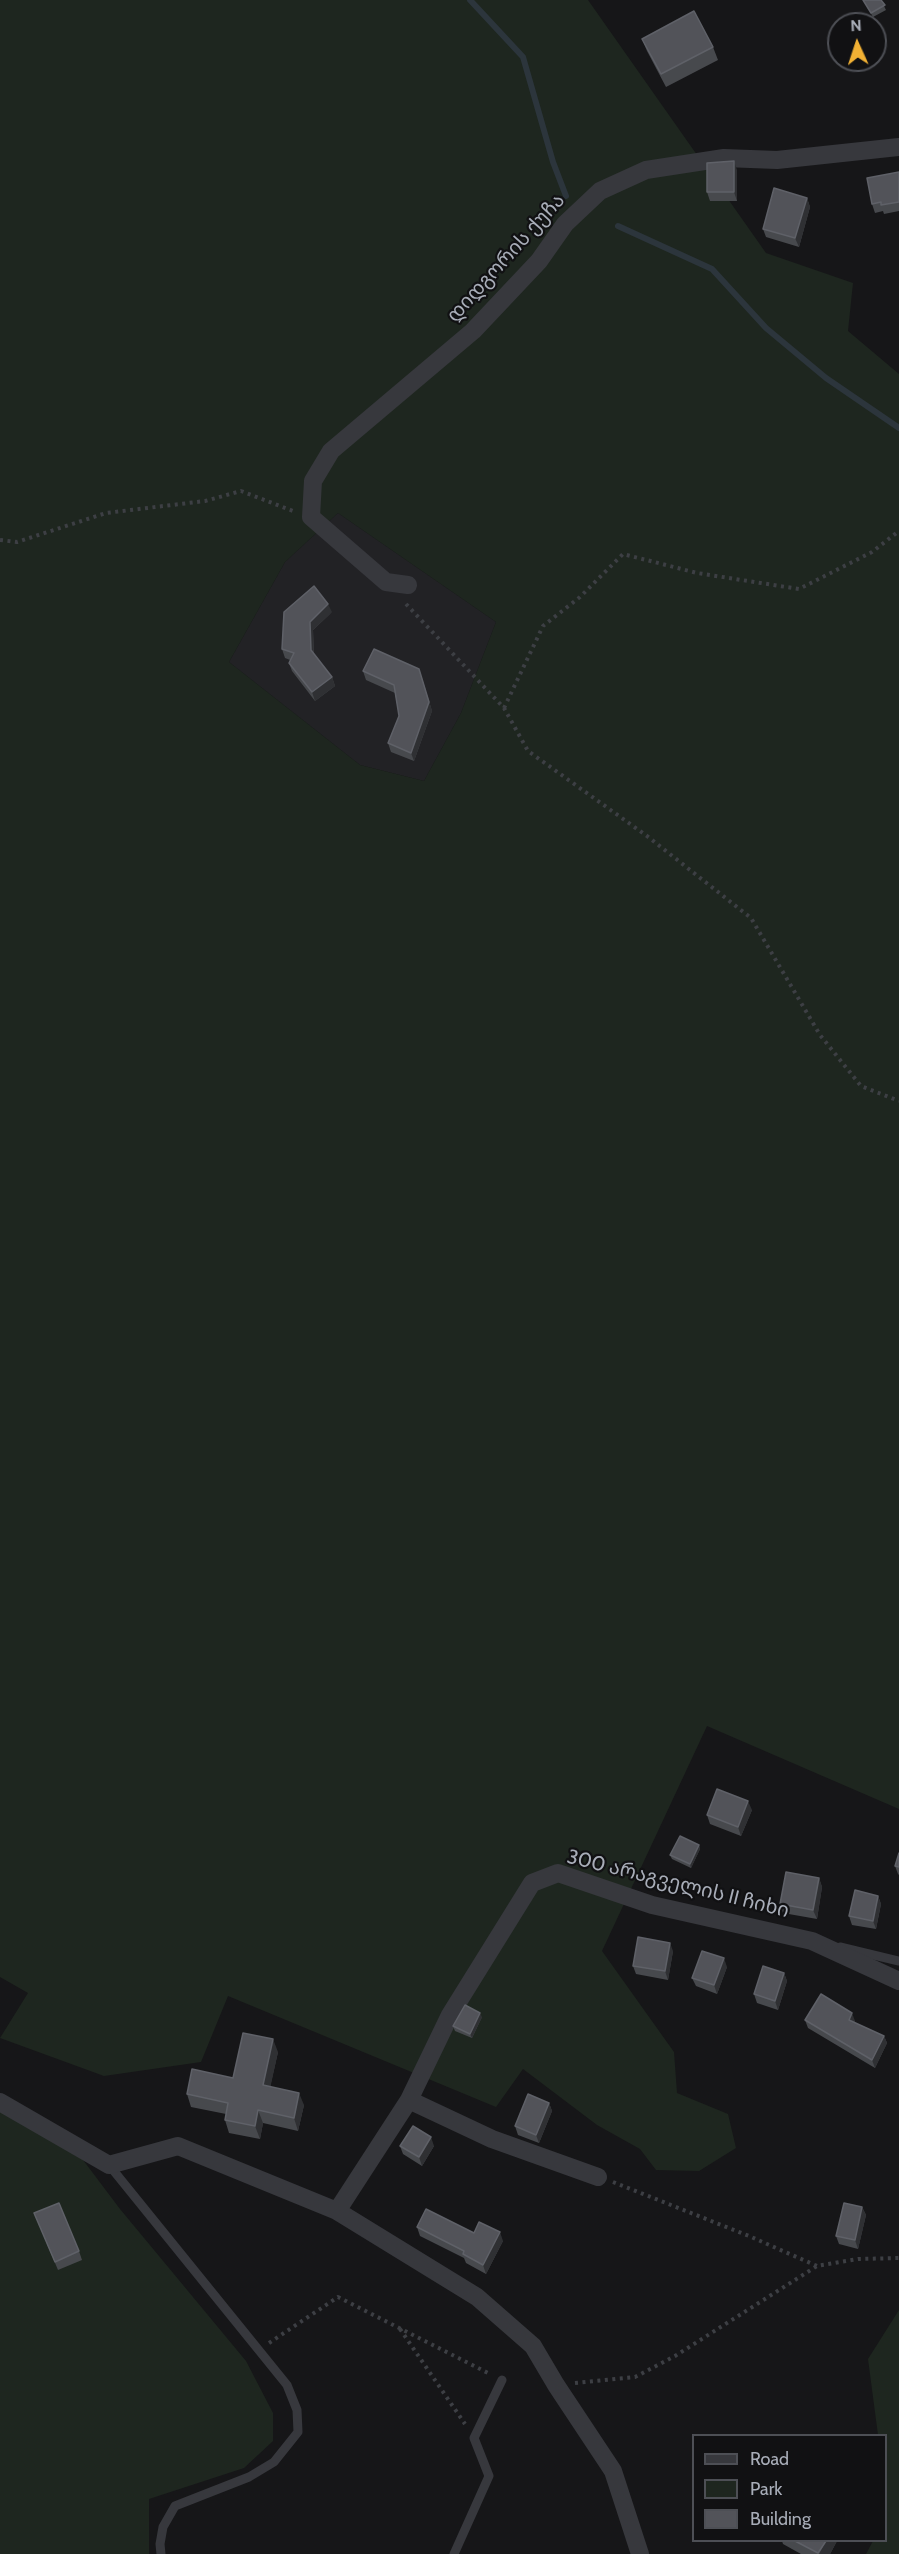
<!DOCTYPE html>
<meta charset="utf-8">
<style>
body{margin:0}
#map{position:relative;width:899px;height:2554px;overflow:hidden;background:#161618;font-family:Cabin,sans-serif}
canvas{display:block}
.legend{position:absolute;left:692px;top:2434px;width:195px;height:108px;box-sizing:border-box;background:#111113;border:2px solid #4d4f55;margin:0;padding:8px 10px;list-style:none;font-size:18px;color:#a8adb8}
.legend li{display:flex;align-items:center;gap:12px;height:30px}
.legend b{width:30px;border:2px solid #4d4f55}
.north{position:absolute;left:827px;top:12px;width:60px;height:60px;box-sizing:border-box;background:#111113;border:2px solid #4d4f55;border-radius:50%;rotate:357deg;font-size:16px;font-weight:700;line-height:24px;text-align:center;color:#a8adb8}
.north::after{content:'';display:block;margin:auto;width:21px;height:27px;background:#f2b134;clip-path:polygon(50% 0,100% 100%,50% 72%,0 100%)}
</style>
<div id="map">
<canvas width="899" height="2554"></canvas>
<ul class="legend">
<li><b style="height:8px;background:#37383d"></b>Road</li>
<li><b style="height:16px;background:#1e261f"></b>Park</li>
<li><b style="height:16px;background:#525359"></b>Building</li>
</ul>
<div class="north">N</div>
</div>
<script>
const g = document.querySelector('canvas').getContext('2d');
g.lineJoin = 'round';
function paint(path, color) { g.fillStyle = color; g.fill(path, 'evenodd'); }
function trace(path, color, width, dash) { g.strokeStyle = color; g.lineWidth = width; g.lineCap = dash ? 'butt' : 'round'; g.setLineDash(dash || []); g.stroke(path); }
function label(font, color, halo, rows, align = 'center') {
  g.font = font + ' Cabin,"Noto Sans Georgian",sans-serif'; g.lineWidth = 4.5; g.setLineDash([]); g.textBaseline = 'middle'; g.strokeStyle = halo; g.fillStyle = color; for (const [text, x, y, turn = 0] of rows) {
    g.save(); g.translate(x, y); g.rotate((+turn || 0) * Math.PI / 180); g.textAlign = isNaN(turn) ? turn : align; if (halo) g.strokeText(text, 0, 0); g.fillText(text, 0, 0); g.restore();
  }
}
const built = new Path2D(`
 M338,513l158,109 -35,91 -37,68 -64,-16 -131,-103 56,-100z`);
const green = new Path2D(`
 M0,0h588l178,253 87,30 -5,48 51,43v1435l-192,-83 -105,225 72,101 3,41 51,21 8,34 -37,23 -43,-1 -16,-21 -43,-24 -74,-56 -27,38 -268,-111 -27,66 -97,14 -104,-38 28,-45 -28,-16zM338,513l158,109 -35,91 -37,68 -64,-16 -131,-103 56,-100z
 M0,2101l71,43 49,65 126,152 27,52v28l-29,27 -95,31v55h-149z
 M899,2310v244h-33l7,-13 13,-1v-104l-8,-1 -10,-76z`);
const stream = new Path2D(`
 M470,0l53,57 30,105 13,34
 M618,226l94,43 54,59 60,50 73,50`);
const path = new Path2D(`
 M0,540l17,2 89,-29 99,-12 36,-10 52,20
 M406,604l98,104 24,43 119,85 104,82 69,117 41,51 38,15
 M504,708l39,-82 37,-29 43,-43 74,19 102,16 73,-37 27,-21
 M613,2182l136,54 68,30
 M400,2329l65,95
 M269,2343l69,-46 152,77
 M575,2383l60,-6 40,-21 142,-90 41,-7 41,-1`);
const lane = new Path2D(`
 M840,1947l59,14
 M109,2165l178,220 10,25 1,22 -24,30 -25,15 -74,29 -12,21 -3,17 1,10
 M454,2554l35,-78 -15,-38 28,-58`);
const street = new Path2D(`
 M408,585l-22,-3 -75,-65 2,-36 18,-30 142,-120 66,-70 26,-37 35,-33 46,-21 78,-12 53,2 122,-13
 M409,2100l83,39 106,38
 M0,2102l109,63 69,-19 159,65 140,86 56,49 23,39 57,86 27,83
 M337,2211l72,-111 41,-85 82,-132 26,-10 94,32 160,36 87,40`);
const wall = new Path2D(`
 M863,0h18l5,10 -13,7z
 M642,39l71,8 5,13 -52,27 -19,-36z
 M737,170v31h-27l-3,-9z
 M899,172v39l-15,3 -1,-3 -8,2 -3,-9z
 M807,198l3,9 -11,40 -33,-10 -3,-8z
 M332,612l-19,18 1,24 18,23 3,9 -20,15 -23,-30 -3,-8 1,-3 -5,-2 -3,-9z
 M363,671l59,7 10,33 -18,50 -23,-9 -3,-9 11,-27 -4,-23 -29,-13z
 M752,1810l-11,26 -31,-12 -3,-9z
 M699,1845l1,4 -9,19 -19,-9 -2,-4z
 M899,1853v22l-1,-1 -3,-8z
 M819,1878l3,9 -5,32 -34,-6 -3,-9z
 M878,1896l3,8 -5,25 -24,-4 -3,-9z
 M673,1951l-5,29 -32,-6 -3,-8z
 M727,1967l-10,27 -21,-8 -4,-8z
 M784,1973l3,8 -9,29 -21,-7 -3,-9z
 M482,2017l-10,21 -17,-7 -2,-5z
 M805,2020l50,1 -1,1 30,14 3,7 -12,25 -67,-40z
 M278,2052l-8,35 34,18 -6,26 -35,-8 -3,16 -31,-6 -4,-13 1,-6 -35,-7 -4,-13 46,-16z
 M549,2103l3,8 -13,32 -21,-8 -3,-9z
 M400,2146h34l-12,20 -19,-12z
 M862,2207l4,8 -8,34 -19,-5 -3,-8z
 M34,2213l45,38 3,9 -24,10z
 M417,2227l57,6 29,8 -17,33 -20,-11 -2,-5 -44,-22z
 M782,2541h55l-7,13h-29l-18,-10z`);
const shadedWall = new Path2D(`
 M734,161l3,9v31l-3,-9z
 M807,198l3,9 -11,40 -4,-9z
 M328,604l4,8 -19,18 1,29 -3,-9 -1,-28z
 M332,677l3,9 -20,15 -3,-9z
 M422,678l10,33 -18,50 -3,-8z
 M748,1801l4,9 -11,26 -3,-9z
 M699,1845l1,4 -9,19 -1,-4z
 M819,1878l3,9 -5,32 -4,-9z
 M878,1896l3,8 -5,25 -3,-8z
 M670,1943l3,8 -5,29 -3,-9z
 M724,1958l3,9 -10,27 -3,-9z
 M784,1973l3,8 -9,29 -3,-9z
 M480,2013l2,4 -10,21 -2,-4z
 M852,2013l3,8 -4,6 -2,-7z
 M884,2036l3,7 -12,25 -3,-8z
 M273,2039l5,13 -10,46 -5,-13z
 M299,2093l5,12 -6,26 -4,-13z
 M549,2103l3,8 -13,32 -3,-8z
 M258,2110l5,13 -3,16 -5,-13z
 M431,2137l3,9 -12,20 -3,-9z
 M862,2207l4,8 -8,34 -3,-9z
 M500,2232l3,9 -17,33 -3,-9z
 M826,2541h11l-7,13h-11z`);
const building = new Path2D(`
 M863,0h18l4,5 -14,8z
 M694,11l19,36 -52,27 -19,-35z
 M734,161v31h-27v-29z
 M899,172v30l-18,3v-3l-9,2 -5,-26z
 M774,188l33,10 -12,40 -32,-9z
 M314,586l14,18 -18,18 1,28 21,27 -20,15 -23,-29 5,-10 -12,-4 2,-37z
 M374,649l45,20 10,33 -18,51 -23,-10 11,-27 -5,-31 -31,-14z
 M717,1789l31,12 -10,26 -31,-12z
 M680,1836l19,9 -9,19 -20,-9z
 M899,1853v14l-4,-1z
 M786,1872l33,6 -6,32 -33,-6z
 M855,1890l23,6 -5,25 -24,-5z
 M638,1937l32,6 -5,28 -32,-5z
 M702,1951l22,7 -10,27 -22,-7z
 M763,1966l21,7 -9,28 -21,-7z
 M821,1994l31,19 -3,7 35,16 -12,24 -67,-40z
 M465,2005l15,8 -10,21 -17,-8z
 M243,2033l30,6 -10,46 36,8 -5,25 -36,-8 -3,16 -30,-6 3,-17 -41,-9 5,-25 41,9z
 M528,2094l21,9 -13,32 -21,-9z
 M413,2126l18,11 -12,20 -19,-11z
 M59,2203l20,48 -24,11 -21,-49z
 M844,2203l18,4 -7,33 -19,-4z
 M426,2209l48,24 5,-11 21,10 -17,33 -20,-11 1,-3 -47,-24z
 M795,2541h31l-8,12z`);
const streetNames = [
 ["დიდგორის ქუჩა",506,258,-48],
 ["300 არაგველის II ჩიხი",678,1884,14]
];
paint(built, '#222225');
paint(green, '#1e261f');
trace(stream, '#2c353c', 6);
trace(path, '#3d3f44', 4, [3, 4.5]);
trace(lane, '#37383d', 9);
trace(street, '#37383d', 18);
paint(wall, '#47494d');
paint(shadedWall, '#2f3033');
paint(building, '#525359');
trace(building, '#5f6168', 1.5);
label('20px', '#a8adb8', '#111113', streetNames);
</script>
